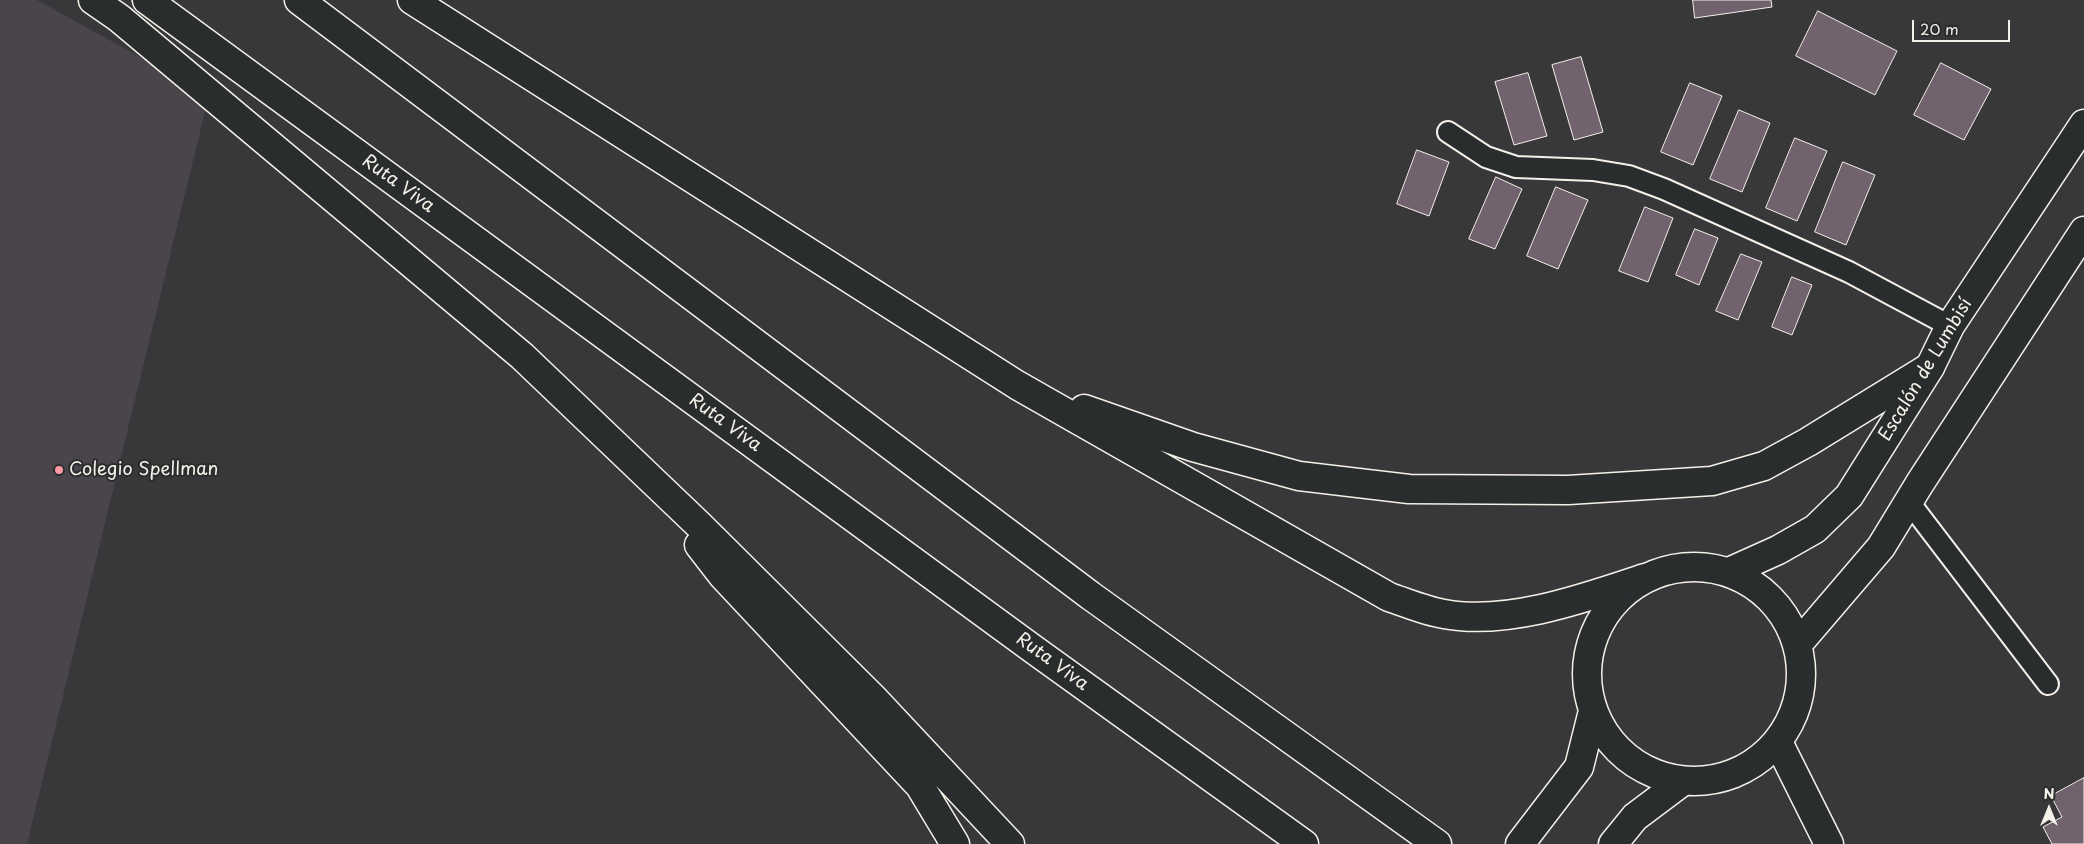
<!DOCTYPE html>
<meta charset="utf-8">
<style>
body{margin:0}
#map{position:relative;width:2084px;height:844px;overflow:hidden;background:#38383b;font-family:"Playpen Sans",sans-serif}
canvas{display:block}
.north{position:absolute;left:2024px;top:784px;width:50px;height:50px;-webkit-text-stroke:4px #2a2d2e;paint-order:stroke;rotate:0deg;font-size:14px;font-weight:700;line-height:20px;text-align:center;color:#f4f1e8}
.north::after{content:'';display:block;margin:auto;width:18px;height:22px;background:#f4f1e8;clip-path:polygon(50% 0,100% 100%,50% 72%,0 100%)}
.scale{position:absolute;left:1912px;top:20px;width:98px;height:22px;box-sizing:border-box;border:2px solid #f4f1e8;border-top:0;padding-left:6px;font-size:15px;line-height:18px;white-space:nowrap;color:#f4f1e8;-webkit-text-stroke:4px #2a2d2e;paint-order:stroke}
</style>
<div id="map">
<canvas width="2084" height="844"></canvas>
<div class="north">N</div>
<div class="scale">20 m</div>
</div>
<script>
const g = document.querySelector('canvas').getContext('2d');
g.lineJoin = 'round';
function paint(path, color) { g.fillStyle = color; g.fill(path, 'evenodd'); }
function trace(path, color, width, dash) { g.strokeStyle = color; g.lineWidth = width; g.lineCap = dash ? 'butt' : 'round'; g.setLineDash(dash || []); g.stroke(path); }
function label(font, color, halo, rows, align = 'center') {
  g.font = font + ' "Playpen Sans",sans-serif'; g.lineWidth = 4; g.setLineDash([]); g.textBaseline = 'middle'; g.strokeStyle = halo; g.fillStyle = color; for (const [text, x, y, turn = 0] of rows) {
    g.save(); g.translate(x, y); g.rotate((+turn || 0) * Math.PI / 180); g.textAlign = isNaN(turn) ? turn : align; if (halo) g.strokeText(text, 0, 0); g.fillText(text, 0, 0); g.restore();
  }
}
const built = new Path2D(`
 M0,0h37l172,95 -182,749h-27z`);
const building = new Path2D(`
 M1693,0h78l1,7 -77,11z
 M1818,11l79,40 -22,44 -79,-39z
 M1581,57l22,75 -29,8 -22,-75z
 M1941,63l50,26 -27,51 -50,-25z
 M1528,73l19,63 -33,9 -19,-63z
 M1690,83l32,13 -29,69 -32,-13z
 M1739,110l31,13 -28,69 -32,-13z
 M1795,138l32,13 -30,70 -31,-13z
 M1417,150l32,12 -20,54 -32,-12z
 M1843,162l32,13 -29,70 -31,-13z
 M1496,177l26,12 -27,60 -26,-10z
 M1556,187l32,13 -30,69 -31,-13z
 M1645,207l28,11 -25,64 -29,-11z
 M1695,229l23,9 -19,47 -23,-10z
 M1741,254l21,8 -24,58 -22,-9z
 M1792,277l20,8 -20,50 -20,-8z
 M2084,778v66h-32l-9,-17 19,-10 -11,-21z`);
const service = new Path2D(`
 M1448,132l38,25 30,10 77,3 36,6 35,13 185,83 101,54
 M1909,502l139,182`);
const secondary = new Path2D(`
 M1778,742l51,102`);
const primary = new Path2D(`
 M1587 674a107 107 0 1 1 214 0a107 107 0 1 1-214 0Z
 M1729,572l49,-22 37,-21 34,-33 81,-129 20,-41 134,-202
 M1798,644l83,-97 39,-64 164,-252
 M1520,844l59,-77 14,-56
 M1613,844l22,-27 48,-36`);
const trunk = new Path2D(`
 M93,0l26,18 403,338 177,169 176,175 135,144
 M147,0l886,649 271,195
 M299,0l792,596 346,248
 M412,0l605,385 372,212c18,6 36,14 55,17 63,12 141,-16 201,-36
 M1084,409l109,38 106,29 110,13 159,1 144,-9 52,-15 44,-24 122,-75
 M699,545l24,31 197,210 35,58`);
const markers = [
 [59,470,5,"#ff9aa2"]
];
const streetNames = [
 ["Ruta Viva",398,184,36],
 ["Escalón de Lumbisí",1926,370,-59],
 ["Ruta Viva",725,423,36],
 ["Ruta Viva",1052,662,36]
];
const poiNames = [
 ["Colegio Spellman",69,470]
];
paint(built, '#49454a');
paint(building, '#71626e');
trace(building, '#f4f1e8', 1);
trace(service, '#f4f1e8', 24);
trace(secondary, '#f4f1e8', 31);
trace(primary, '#f4f1e8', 31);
trace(trunk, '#f4f1e8', 31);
trace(service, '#2a2d2e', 20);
trace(secondary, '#2a2d2e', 28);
trace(primary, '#2a2d2e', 28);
trace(trunk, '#2a2d2e', 28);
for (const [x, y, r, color] of markers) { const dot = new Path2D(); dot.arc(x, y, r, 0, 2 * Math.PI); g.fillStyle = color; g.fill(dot); trace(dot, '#2a2d2e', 2); }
label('18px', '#f4f1e8', '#2a2d2e', streetNames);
label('18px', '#f4f1e8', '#2a2d2e', poiNames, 'left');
</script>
